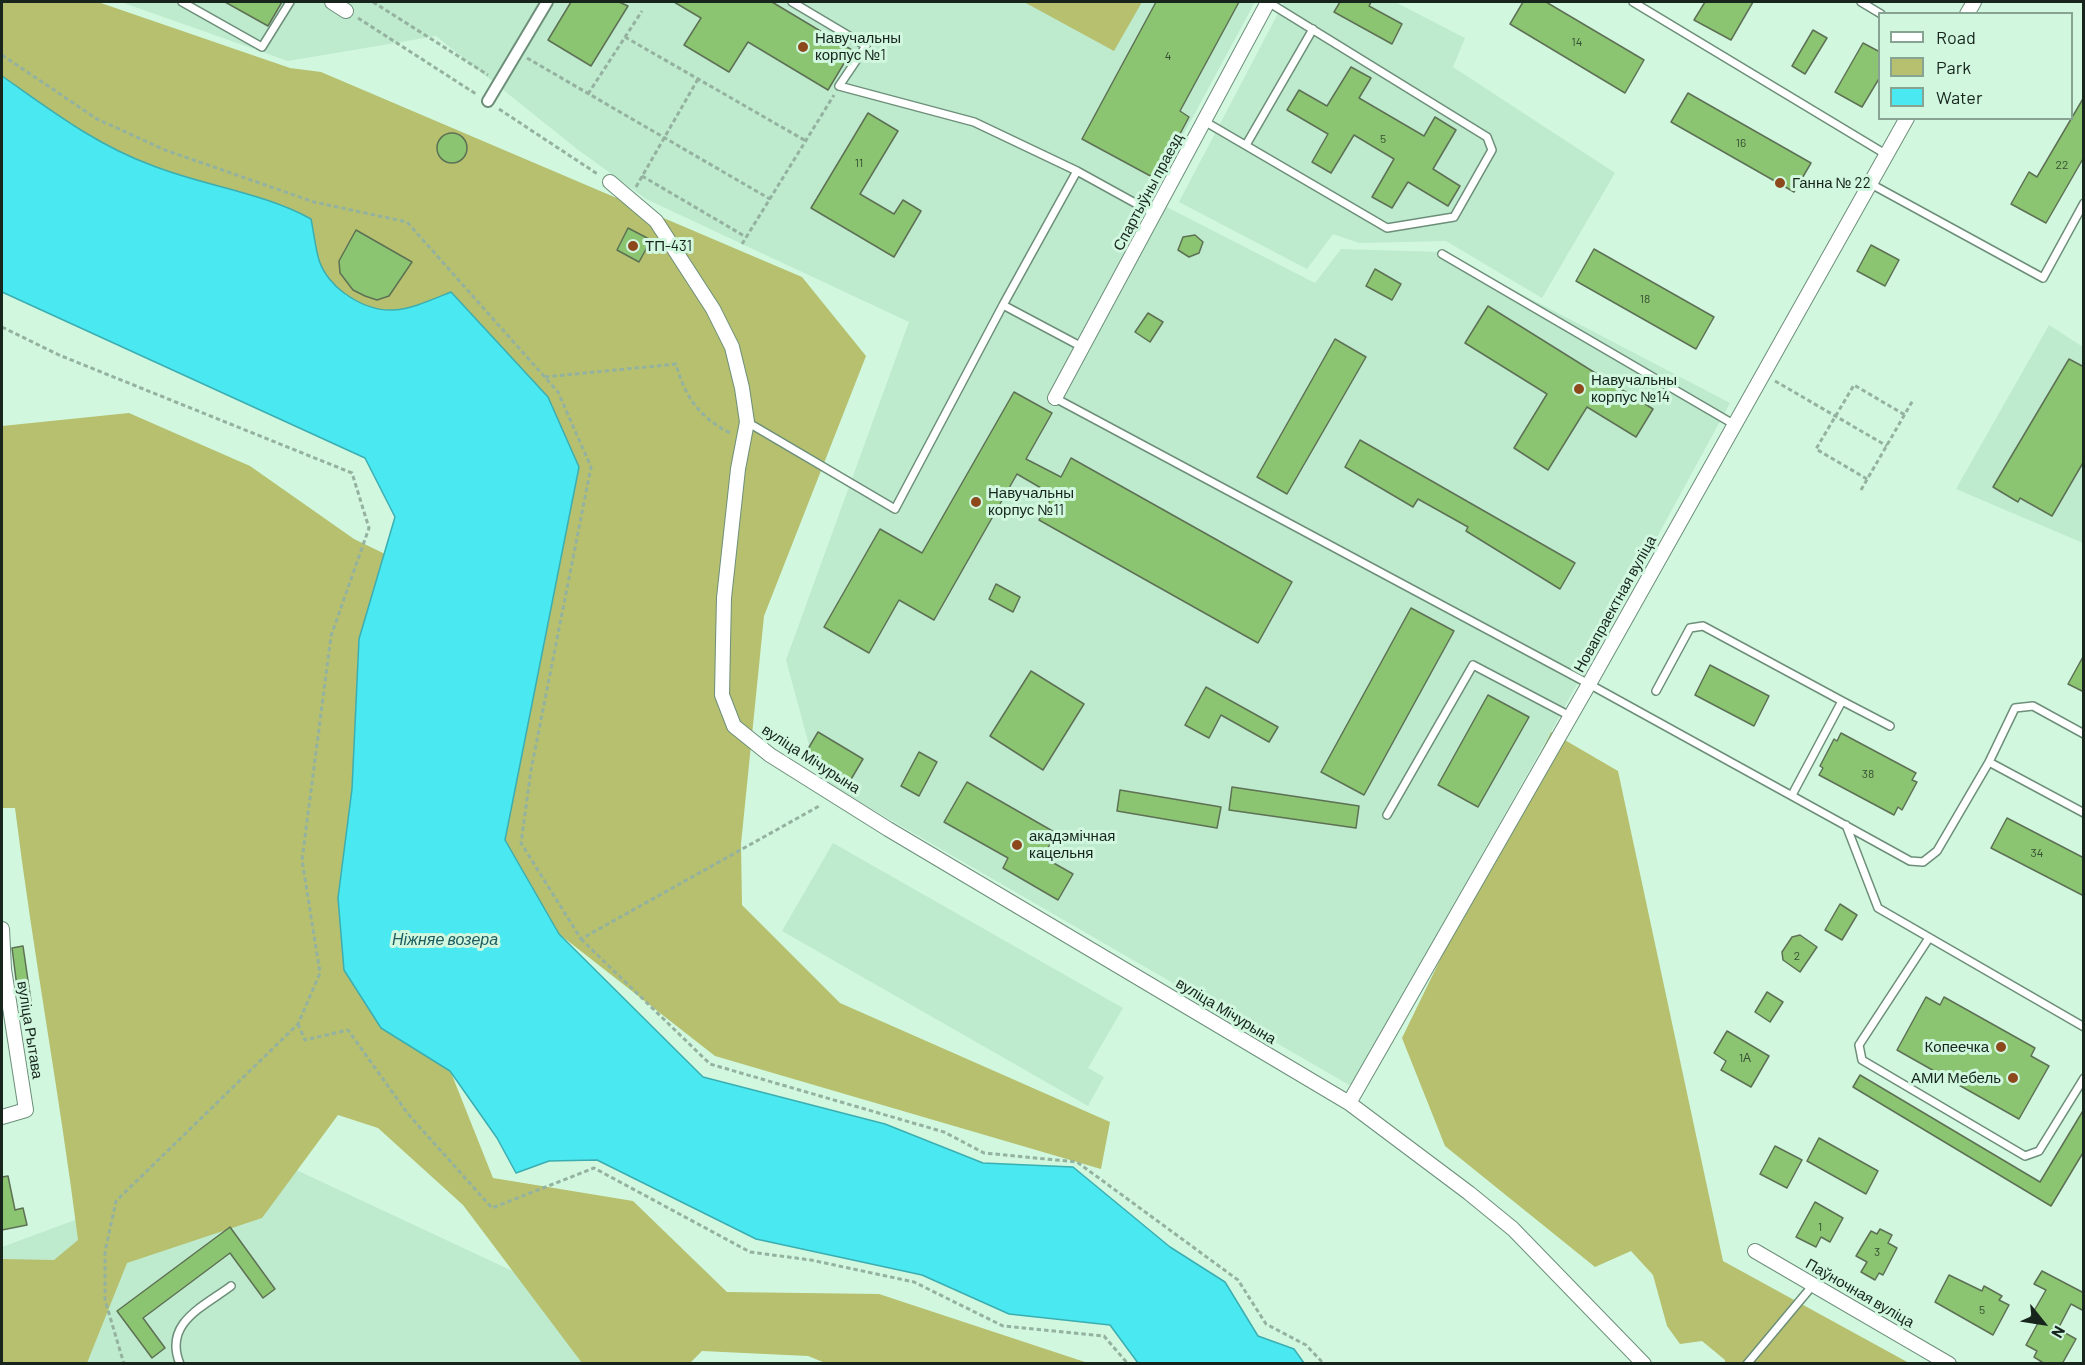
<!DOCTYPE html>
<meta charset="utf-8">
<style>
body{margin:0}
#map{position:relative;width:2085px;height:1365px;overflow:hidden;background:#d1f7df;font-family:Barlow,sans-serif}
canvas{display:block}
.frame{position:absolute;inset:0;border:3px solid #17251d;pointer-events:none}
.legend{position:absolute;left:1878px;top:12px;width:195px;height:108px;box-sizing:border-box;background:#d1f7df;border:2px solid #87a391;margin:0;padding:8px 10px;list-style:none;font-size:18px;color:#17251d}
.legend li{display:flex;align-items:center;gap:12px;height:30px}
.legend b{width:30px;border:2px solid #87a391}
.north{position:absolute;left:2013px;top:1293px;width:60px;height:60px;-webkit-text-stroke:4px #d1f7df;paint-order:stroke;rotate:120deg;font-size:16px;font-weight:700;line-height:24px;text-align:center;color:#17251d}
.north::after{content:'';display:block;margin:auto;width:21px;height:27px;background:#17251d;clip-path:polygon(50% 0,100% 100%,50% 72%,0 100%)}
</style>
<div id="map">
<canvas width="2085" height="1365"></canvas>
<div class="frame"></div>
<ul class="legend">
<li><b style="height:8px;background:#fff"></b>Road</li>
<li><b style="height:16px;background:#b6c06e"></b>Park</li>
<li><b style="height:16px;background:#4ae8f0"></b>Water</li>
</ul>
<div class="north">N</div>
</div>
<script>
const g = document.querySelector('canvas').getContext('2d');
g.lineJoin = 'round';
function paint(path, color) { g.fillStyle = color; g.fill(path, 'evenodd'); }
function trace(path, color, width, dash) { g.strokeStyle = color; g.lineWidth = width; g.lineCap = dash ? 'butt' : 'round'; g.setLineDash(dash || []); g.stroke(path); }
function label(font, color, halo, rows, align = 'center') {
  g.font = font + ' Barlow,sans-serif'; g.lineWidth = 6; g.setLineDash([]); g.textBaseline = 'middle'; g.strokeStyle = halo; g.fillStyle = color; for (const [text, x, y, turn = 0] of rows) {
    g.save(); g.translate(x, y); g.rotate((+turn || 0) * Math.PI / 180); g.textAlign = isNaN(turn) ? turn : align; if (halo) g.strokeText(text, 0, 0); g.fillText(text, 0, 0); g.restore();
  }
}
const built = new Path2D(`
 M121,2h1134l-106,196 166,85 26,-34 100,3 289,151 -179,329 -200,354 -533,-308 -32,-118 123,-338 -263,-123 -69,-50 -141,-113 -148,25z
 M1284,2h111l70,36 -12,29 162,106 -73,125 -96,-57 -87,2 -26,-9 -26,35 -128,-67z
 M2049,325l34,22v196l-127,-54z
 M833,843l290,165 -35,60 16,9 -16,29 -306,-175z
 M292,1168l229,107 166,89h-685v-117l103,-38z`);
const green = new Path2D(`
 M2,2h96l192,66 31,4 481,205 64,79 -102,260 -23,228 1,61 98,98 270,119 -9,47 -386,-113 -156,-122 -54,-94 74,-373 -128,-175c-42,17 -67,30 -107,1 -10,-7 -22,-21 -25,-33 -4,-13 -5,-27 -8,-41 -49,-27 -108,-33 -160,-54 -55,-20 -102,-56 -149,-89z
 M1024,2h118l-28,49z
 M129,413l121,53 104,73 31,15 -26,85 -7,150 -14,109 43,130 69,42 43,108 140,23 94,91 152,2 209,69 -260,1 -20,-8 -106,-5 -12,12h-108l-119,-158 -85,-77 -40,-13 -76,103 -135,45 -40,100 -85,1v-105l52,1 24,-20c-18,-144 -45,-287 -63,-432h-13v-382z
 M1551,732l67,39 105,490 186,102h-184v-3l-23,-19 -22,3 -13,-18 -14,-51 -22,-24 -36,16 -150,-121 -43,-108z`);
const water = new Path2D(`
 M2,76c47,33 94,69 149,89 52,21 111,27 160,54 3,14 4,28 8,41 4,13 15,26 25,33 40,29 65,16 107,-1l97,105 31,70 -74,373 54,94 144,143 182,47 98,39 90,4 97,80 55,35 33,54 36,13 10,14h-166l-28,-38 -101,-11 -87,-39 -166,-36 -159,-79 -48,1 -33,12 -19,-35 -47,-67 -69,-43 -37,-58 -6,-72 14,-109 7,-150 36,-122 -30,-59 -363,-166z`);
const building = new Path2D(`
 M225,2h57l-14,24z
 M571,2h48l9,4 -37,60 -43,-26z
 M674,2h98l80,48 -24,40 -80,-48 -19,30 -45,-27 17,-27z
 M1156,2h83l-59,109 9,6 -33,62 -74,-40z
 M1340,2h31l-2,4 33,18 -10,20 -58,-32z
 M1523,2h23l98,58 -19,33 -115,-69z
 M1705,2h48l-22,38 -37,-20z
 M1813,30l14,8 -22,36 -13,-8z
 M1863,43l17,9v25l-18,30 -27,-15z
 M1351,67l20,11 -12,20 65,38 11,-19 21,13 -23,39 27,17 -12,20 -40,-24 -16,26 -20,-11 22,-38 -40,-24 -23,38 -19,-11 16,-28 -41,-24 12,-20 28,16z
 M1688,93l123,70 -17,29 -123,-70z
 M2084,97v60l-38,66 -35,-19 18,-32 8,5z
 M868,113l30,18 -38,63 34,20 9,-14 18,11 -27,46 -83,-49z
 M437 148a15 15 0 1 1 30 0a15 15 0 1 1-30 0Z
 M628,228l23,12 -12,22 -22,-12z
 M356,230l56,32 -23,34 -12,4 -12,-4 -12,-6 -13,-17 -1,-12z
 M1195,235l8,7 -4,11 -10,4 -11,-7 5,-13z
 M1871,245l28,15 -14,26 -28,-15z
 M1594,249l120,68 -18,32 -120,-68z
 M1375,269l26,15 -9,16 -26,-14z
 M1488,306l165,103 -17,28 -49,-30 -39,63 -34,-22 33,-54 -82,-51z
 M1148,313l15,9 -13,20 -15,-10z
 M1335,339l31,18 -79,137 -30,-17z
 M2069,359l15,8v94l-32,55 -32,-18 -2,4 -25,-15z
 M1014,392l38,21 -26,46 35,18 10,-19 221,124 -34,61 -219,-123 14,-25 -36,-21 -83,146 -35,-20 -30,53 -45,-26 56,-98 42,24z
 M1360,440l215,123 -15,26 -94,-58 2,-4 -50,-28 -5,8 -68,-40z
 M996,584l24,13 -7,15 -24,-13z
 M1411,608l43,23 -90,164 -43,-23z
 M2084,655v37l-16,-8z
 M1710,665l59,31 -15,30 -59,-31z
 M1031,671l53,33 -41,66 -53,-34z
 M1206,687l72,40 -9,15 -48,-27 -12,23 -24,-13z
 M1488,695l41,22 -51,90 -40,-22z
 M818,732l45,27 -13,22 -45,-27z
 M1841,733l75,40 -4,7 5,2 -15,28 -4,-3 -4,8 -75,-40 4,-7 -3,-2 14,-27 3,2z
 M919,752l18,10 -18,34 -18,-10z
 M967,782l89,51 -13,24 30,17 -15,26 -55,-32 5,-10 -64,-36z
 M1232,787l127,19 -3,22 -127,-18z
 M1120,790l101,17 -4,21 -100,-17z
 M2007,818l77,40v38l-93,-48z
 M1840,904l17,11 -15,25 -17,-10z
 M1800,935l17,12 -17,25 -17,-12 -1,-8 10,-15z
 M23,946l9,62 -12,2 -8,-62z
 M1767,992l16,10 -13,20 -15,-10z
 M1926,997l14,8 4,-8 91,51 -4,8 18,10 -30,53 -122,-69z
 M1727,1031l42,25 -18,31 -30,-17 5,-9 -12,-8z
 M1860,1075l180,107 44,-73v42l-33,55 -198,-119z
 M1819,1138l59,33 -12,23 -59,-33z
 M1775,1146l27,14 -15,28 -27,-14z
 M8,1176l7,34 8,-2 4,17 -25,5v-53z
 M1815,1202l28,16 -13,24 -9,-5 -5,10 -20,-10z
 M230,1227l45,62 -12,9 -33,-45 -87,65 22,30 -13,10 -35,-47z
 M1880,1229l12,6 -4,8 9,5 -14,27 -4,-2 -4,7 -14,-8 6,-10 -11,-6 15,-25 6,3z
 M2042,1271l42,22v18l-13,-7 -13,25 18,10 -14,25h-17l-11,-7 3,-6 -11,-6 12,-22 -8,-5 16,-28 -12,-6z
 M1949,1275l33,16 2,-5 18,10 -3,4 10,5 -16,30 -58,-33z`);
const path = new Path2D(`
 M373,2l115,73
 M358,18l118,76
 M625,37l181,104
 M2,55l95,64 68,31 149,52 93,20 151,170 33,75 -60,303 -10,73 60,96 240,-134
 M527,58l243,141
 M588,94l54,-83
 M499,109l100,66
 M642,176l104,61
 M636,187l62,-108
 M742,244l92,-149
 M2,327l57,28 293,118 17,55 -38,108 -29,224 18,113 -22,51 -182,177 -11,51v48l19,64
 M545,377l131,-13c9,33 23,53 54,69
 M1775,381l112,65
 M1867,479l-51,-30 38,-64 51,30
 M1861,490l52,-90
 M581,939l129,125 234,68 40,21 93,9 161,118 28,44 40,21 18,19
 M298,1024l7,16 43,-10 60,84 84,94 102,-40 156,84 61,8 103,22 89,44 101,10 24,28`);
const service = new Path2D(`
 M182,2l80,45 28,-45
 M792,2l74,44 -27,40 135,36 103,49
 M1633,2l254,153
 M1861,2l20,12
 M1204,121l183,107 67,-11 38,-67 -5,-13 -219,-135
 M1246,145l67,-116
 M1871,184l172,94 41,-75
 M1442,254l293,171
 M1003,305l74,-134 78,43
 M1055,398l534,286 321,177 13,1 14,-11 52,-89 95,51
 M747,422l148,87 108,-204 79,42
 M1656,691l34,-63 13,-2 139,75
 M1989,762l26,-54 18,-2 51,28
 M1792,795l50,-94 48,25
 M1387,815l86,-150 97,51
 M1846,825l32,83 206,119
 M1929,938l-70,107 3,15 163,96 14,-5 45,-73
 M180,1364c-17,-41 23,-57 51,-78
 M1747,1364l66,-79`);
const pedestrian = new Path2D(`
 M488,101l59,-99`);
const minor = new Path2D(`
 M332,2l14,9
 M1967,14l7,-12
 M610,182l46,39 57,88 19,38 10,41 5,34 -9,47 -14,129 -1,45 -1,52 12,31 36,29 118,74 461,274 120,90 44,36 131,135
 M1055,398l213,-396
 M2,929l2,40 22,141 -24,7
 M1349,1103l240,-419 318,-566
 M1755,1251l194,113`);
const markers = [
 [803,47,6,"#8d491b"],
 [1780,183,6,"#8d491b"],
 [633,246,6,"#8d491b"],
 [1579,389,6,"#8d491b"],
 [976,502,6,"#8d491b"],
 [1017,845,6,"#8d491b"],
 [2001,1047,6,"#8d491b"],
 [2013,1078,6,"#8d491b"]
];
const numberNames = [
 ["14",1577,42],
 ["4",1168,56],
 ["5",1383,139],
 ["16",1741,143],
 ["11",859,163],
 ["22",2062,165],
 ["18",1645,299],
 ["38",1868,774],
 ["34",2037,853],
 ["2",1797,956],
 ["1А",1745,1058],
 ["1",1820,1227],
 ["3",1877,1252],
 ["5",1982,1310]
];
const poiNames = [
 ["Навучальны",815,38],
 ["корпус №1",815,55],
 ["Ганна № 22",1792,183],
 ["ТП-431",645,246],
 ["Навучальны",1591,380],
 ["корпус №14",1591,397],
 ["Навучальны",988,493],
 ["корпус №11",988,510],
 ["акадэмічная",1029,836],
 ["кацельня",1029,853],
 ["Копеечка",1989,1047,"right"],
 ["АМИ Мебель",2001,1078,"right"]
];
const streetNames = [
 ["Спартыўны праезд",1148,192,-62],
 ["Новапраектная вуліца",1615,604,-61],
 ["вуліца Мічурына",811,759,33],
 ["вуліца Мічурына",1226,1011,31],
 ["вуліца Рытава",30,1030,81],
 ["Паўночная вуліца",1860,1293,30]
];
const waterNames = [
 ["Ніжняе возера",445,940]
];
paint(built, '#beeace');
paint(green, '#b6c06e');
paint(water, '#4ae8f0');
trace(water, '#3baeb1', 1.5);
paint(building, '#8cc571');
trace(building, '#5d7154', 1.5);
trace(service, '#6d8f7a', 10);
trace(pedestrian, '#6d8f7a', 14);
trace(minor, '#6d8f7a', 16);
trace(path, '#94b29f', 3, [4.5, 3]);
trace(service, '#fff', 7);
trace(pedestrian, '#fff', 10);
trace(minor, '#fff', 14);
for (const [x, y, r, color] of markers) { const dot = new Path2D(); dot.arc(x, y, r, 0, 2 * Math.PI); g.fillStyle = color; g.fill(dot); trace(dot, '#d1f7df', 2); }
label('12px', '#344d32', null, numberNames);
label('15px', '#17251d', '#d1f7df', poiNames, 'left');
label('15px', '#17251d', '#d1f7df', streetNames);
label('italic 16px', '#1d5d60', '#d1f7df', waterNames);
</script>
